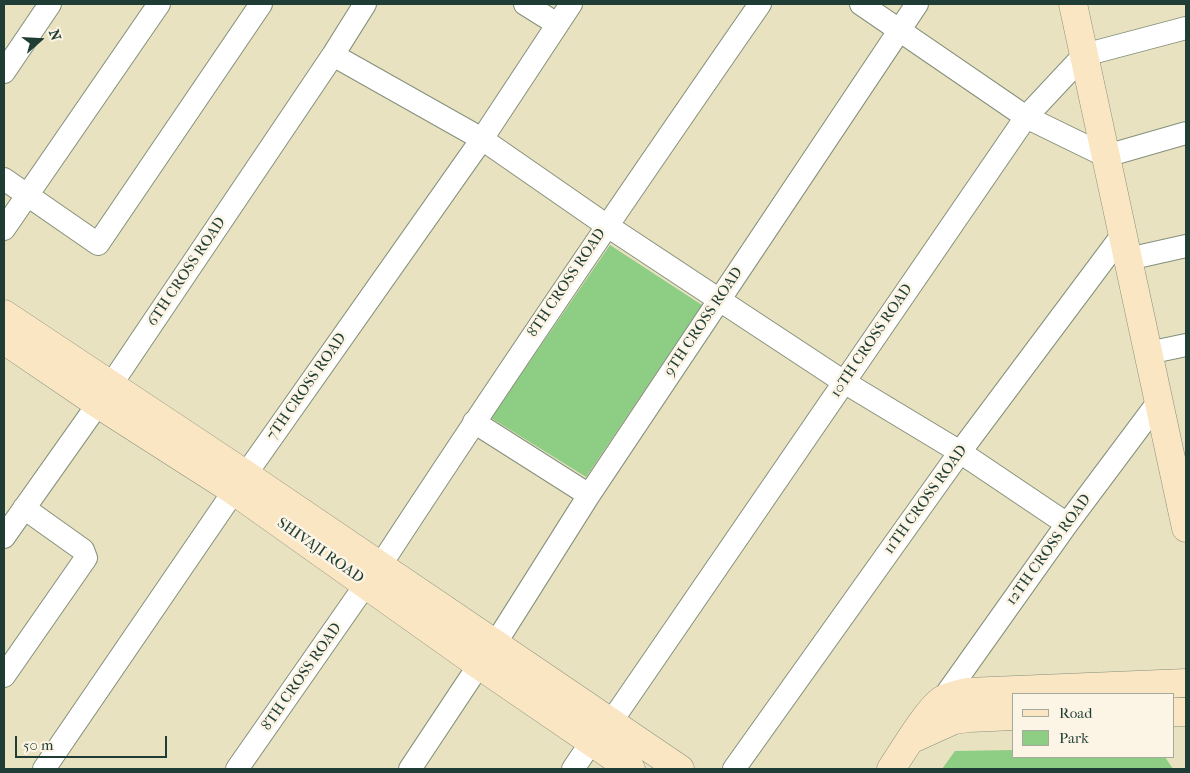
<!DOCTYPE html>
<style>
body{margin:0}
#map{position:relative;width:1190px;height:773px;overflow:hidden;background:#e9e2c1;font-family:"IM FELL French Canon",serif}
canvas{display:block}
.frame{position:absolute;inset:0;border:5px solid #1f3d34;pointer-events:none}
.legend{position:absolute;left:1012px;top:693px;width:162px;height:65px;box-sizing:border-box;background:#fcf5e5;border:1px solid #a4ab9e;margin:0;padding:6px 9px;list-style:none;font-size:15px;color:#1f3d34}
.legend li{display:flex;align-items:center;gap:10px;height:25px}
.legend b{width:25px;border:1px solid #a4ab9e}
.north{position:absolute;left:15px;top:15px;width:50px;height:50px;-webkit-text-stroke:4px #fcf5e5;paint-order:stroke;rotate:71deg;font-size:14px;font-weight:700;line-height:20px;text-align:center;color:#1f3d34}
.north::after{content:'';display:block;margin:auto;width:18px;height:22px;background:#1f3d34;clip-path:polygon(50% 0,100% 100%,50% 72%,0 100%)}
.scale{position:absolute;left:15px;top:736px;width:152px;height:22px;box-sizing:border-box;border:2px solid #1f3d34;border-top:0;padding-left:6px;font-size:15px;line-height:18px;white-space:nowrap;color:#1f3d34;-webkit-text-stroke:4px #fcf5e5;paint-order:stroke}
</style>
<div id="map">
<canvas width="1190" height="773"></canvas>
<div class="frame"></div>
<ul class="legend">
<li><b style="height:6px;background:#fbe6c3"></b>Road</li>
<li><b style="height:14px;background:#8dcd84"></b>Park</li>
</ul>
<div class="north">N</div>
<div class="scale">50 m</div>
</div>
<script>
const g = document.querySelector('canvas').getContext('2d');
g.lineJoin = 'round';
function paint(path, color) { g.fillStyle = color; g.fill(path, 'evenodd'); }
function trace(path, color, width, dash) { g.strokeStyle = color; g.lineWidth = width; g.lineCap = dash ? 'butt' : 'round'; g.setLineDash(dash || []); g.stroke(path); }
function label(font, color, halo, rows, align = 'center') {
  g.font = font + ' "IM FELL French Canon",serif'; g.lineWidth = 5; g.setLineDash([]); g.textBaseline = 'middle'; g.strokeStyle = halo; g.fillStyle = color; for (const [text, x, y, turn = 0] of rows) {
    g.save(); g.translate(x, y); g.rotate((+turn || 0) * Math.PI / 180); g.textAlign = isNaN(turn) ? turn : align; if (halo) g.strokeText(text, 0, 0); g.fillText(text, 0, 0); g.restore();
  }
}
const green = new Path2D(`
 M610,245l92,60 -116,172 -95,-59z
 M1014,750v7h151l8,12h-231l13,-18z`);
const street = new Path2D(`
 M525,4l32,20
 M861,4l165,113 80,39 80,-23
 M333,55l149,84 124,86 112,74 126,83 116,70 107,72
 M4,72l46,-68
 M4,179l94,65 163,-240
 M4,229l155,-225
 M1128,259l58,-13
 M1148,353l38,-8
 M474,422l115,73
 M4,537l94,-133 235,-349 32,-51
 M380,566c124,-190 251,-376 380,-562
 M4,676l82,-118 -3,-8 -59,-42
 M942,700l125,-176 92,-123
 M611,722l415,-605 58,-62 102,-27
 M44,769l190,-278 248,-352 89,-135
 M237,769l129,-185
 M410,769l69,-104 16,-21 94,-149 328,-491
 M573,769l19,-28
 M734,769l226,-317 163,-218`);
const secondary = new Path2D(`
 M1073,4l113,524
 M4,314l241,160 435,295
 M4,340l94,64 136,87 245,174 152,104
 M1174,712h12
 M912,739l42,-19 15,-2 45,-2
 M891,769c11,-16 36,-59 51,-69 7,-4 17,-6 25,-8l219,-9`);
const streetNames = [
 ["6TH CROSS ROAD",187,272,-56],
 ["8TH CROSS ROAD",567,283,-56],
 ["9TH CROSS ROAD",704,322,-56],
 ["10TH CROSS ROAD",872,341,-56],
 ["7TH CROSS ROAD",307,387,-55],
 ["11TH CROSS ROAD",926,500,-54],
 ["12TH CROSS ROAD",1049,550,-54],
 ["SHIVAJI ROAD",320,551,35],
 ["8TH CROSS ROAD",302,677,-55]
];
paint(green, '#8dcd84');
trace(street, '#84907a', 24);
trace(secondary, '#84907a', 29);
trace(street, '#fff', 22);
trace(secondary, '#fbe6c3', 28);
label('15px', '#1f3d34', '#fcf5e5', streetNames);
</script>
